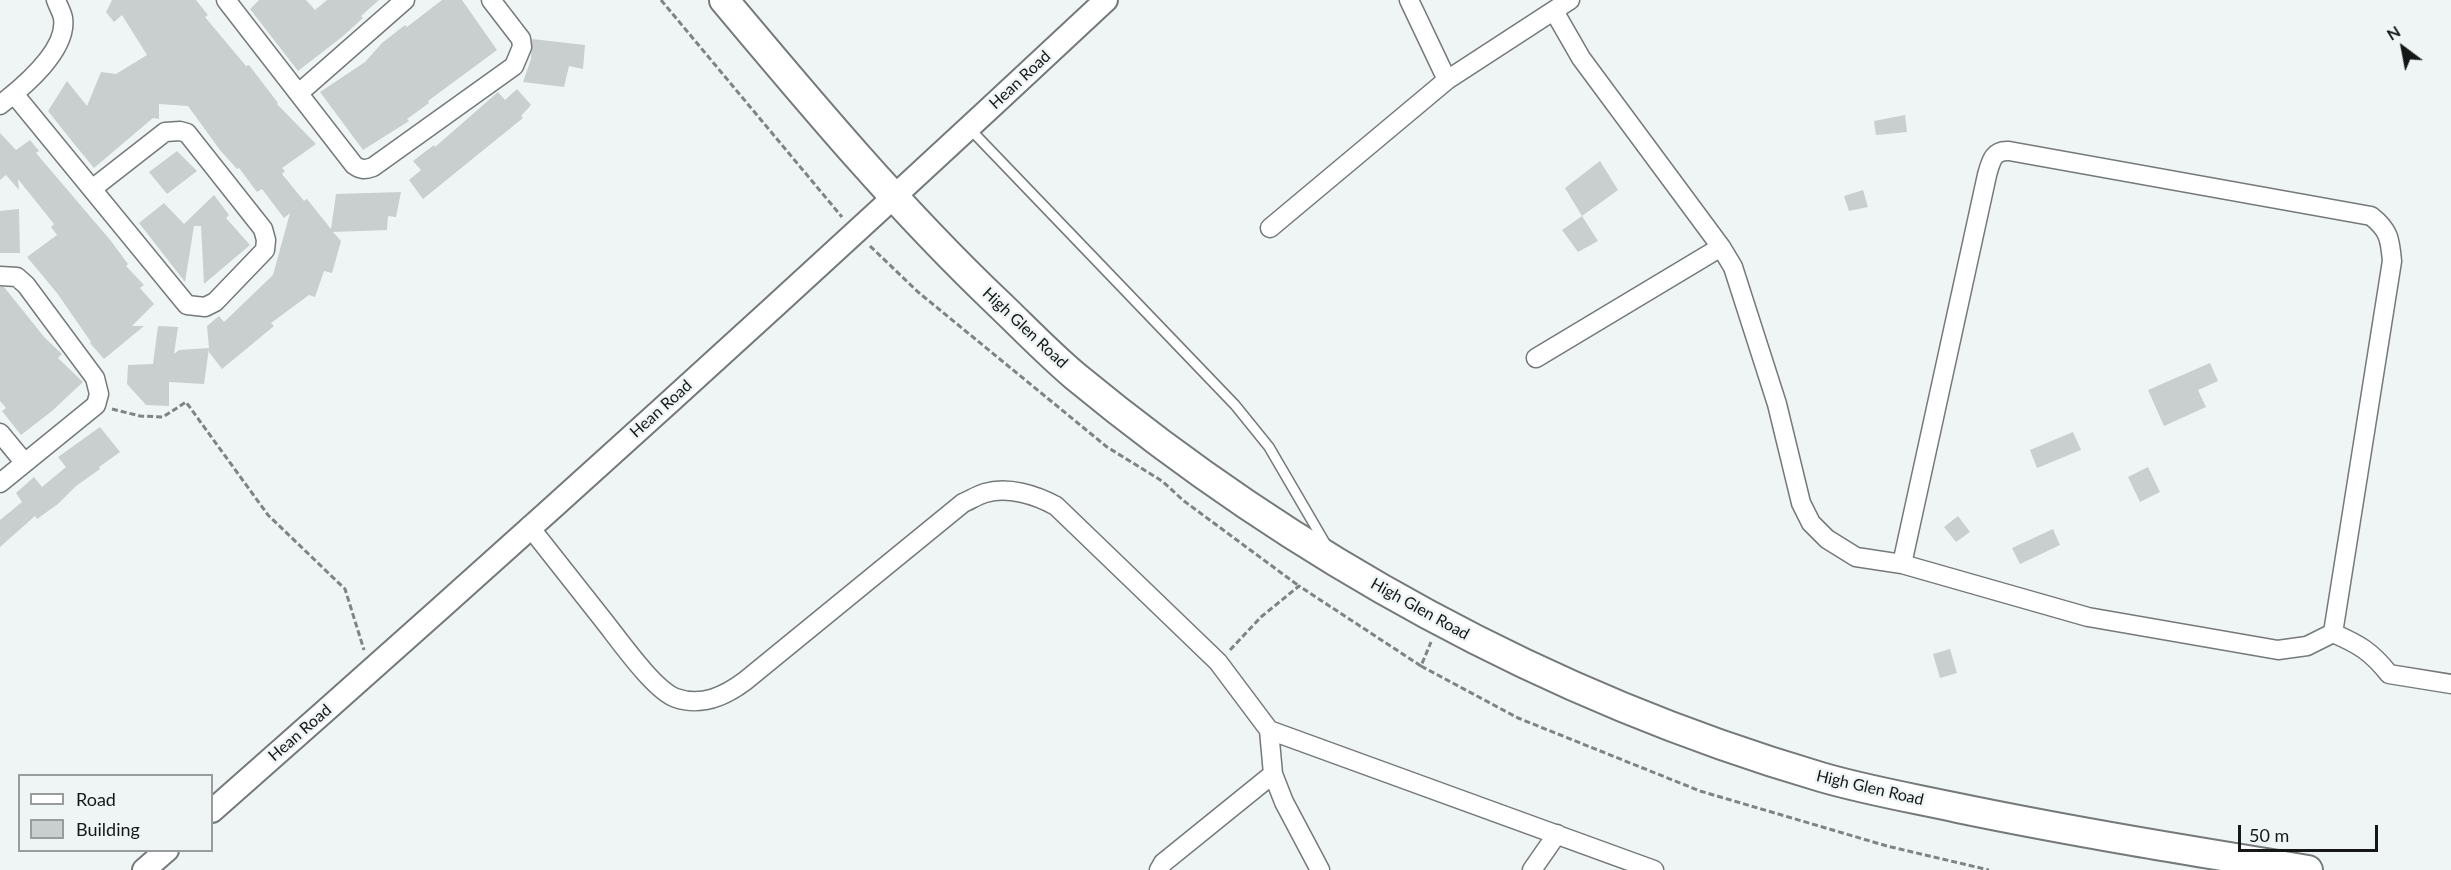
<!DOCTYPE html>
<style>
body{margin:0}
#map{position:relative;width:2451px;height:870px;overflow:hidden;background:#eff5f5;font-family:Lato,sans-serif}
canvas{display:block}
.legend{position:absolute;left:18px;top:774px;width:195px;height:78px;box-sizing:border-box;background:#eff5f5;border:2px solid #989c9c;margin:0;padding:8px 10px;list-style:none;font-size:18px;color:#151717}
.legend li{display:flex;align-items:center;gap:12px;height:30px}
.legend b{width:30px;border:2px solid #989c9c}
.north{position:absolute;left:2373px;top:18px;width:60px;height:60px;-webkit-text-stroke:4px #eff5f5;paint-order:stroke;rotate:328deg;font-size:16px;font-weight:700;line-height:24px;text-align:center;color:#151717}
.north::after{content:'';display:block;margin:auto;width:21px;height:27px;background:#151717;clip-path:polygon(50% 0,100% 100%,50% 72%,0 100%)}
.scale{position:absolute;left:2238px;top:825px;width:140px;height:27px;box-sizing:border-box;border:3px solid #151717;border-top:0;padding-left:8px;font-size:18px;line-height:21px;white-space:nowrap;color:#151717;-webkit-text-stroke:4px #eff5f5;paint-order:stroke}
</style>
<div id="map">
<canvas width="2451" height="870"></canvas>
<ul class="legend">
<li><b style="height:8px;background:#fff"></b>Road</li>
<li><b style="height:16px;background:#c9cece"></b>Building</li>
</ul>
<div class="north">N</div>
<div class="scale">50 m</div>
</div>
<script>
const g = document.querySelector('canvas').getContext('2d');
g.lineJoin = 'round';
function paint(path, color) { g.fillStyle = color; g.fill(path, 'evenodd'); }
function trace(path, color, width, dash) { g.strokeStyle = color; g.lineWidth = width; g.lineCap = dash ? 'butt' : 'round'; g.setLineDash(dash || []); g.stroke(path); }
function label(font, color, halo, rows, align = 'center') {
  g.font = font + ' Lato,sans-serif'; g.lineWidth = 5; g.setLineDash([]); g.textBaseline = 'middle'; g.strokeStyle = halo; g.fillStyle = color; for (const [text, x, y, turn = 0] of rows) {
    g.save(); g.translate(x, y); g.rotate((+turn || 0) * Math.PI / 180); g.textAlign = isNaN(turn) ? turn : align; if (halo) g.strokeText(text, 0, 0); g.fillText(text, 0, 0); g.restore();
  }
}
const building = new Path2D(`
 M112,0h84l12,15 -3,2 41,49 3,-1 29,38 -1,1 39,40 -34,24 3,3 -3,3 22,27 3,-2 24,30 5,-35 65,-2 -5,25 -8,-1 -1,14 -54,2 8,9 -9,32 -8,-2 -9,26 -6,-2 -38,28 3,3 -52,43 -13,-17v-4l-5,36 -35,-2v24l-23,-1 -19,-21 1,-19 25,-1 5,-38 20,1 -4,27 5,-4 30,-2 -2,-22 12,-10 5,6 49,-47 17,-62 -6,5 -22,-29 -5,3 -18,-24 -2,1 -17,-19 -32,-44 -29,-2v15l-6,-1 -59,50 -19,-23 -27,-34 19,-30 20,25 14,-34 15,2 31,-19 -25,-40 -8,7 -8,-10z
 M259,0h47l9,10 12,-10h52l-18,16 2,2 -21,19 -44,34 -48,-62z
 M442,0h20l35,50 -69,51 1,2 -22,16 2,2 -46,29 -43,-58 45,-30 17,-19 23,-18 2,2z
 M532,39l53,6 -2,24 -14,-3 -5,21 -41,-5 8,-23z
 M517,89l14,16 -10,11 2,2 -100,81 -14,-19 12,-10 -8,-9 21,-16 1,2 63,-55 7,8z
 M1905,115l2,17 -31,3 -2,-14z
 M0,133l16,17 14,-10 9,11 -3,2 75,88 17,23 -2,2 18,19 -4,3 14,16 -22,22h12l-40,33 -14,-16 1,-1 -34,-49 -30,-36 30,-22 -6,-8 3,-3 -36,-45 1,11 -13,-15 -6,5z
 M177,151l20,20 -30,23 -18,-22z
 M1600,161l18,29 -36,26 -17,-28z
 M1863,190l5,17 -19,4 -5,-15z
 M214,195l15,20 -3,3 24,27 -46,39 -3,-58h-7l-9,56 -46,-59 25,-20 20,21z
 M19,209l1,44h-20v-42z
 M1582,216l16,25 -20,11 -16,-22z
 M0,287h4l41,51 17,16 -4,4 25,24 -31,29 -31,24 -19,-24 4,-3 -6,-7z
 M2210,363l8,18 -20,9 8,17 -42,19 -16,-36z
 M100,427l20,25 -21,15 1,2 -24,17 -18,18 -21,15 -2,-3 -35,31v-27l22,-18 -6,-9 18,-16 8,10 24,-20 -8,-10z
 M2073,432l8,18 -44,18 -7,-18z
 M2148,467l12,25 -20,10 -12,-25z
 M1958,516l12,16 -14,10 -12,-15z
 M2053,529l7,16 -40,19 -8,-16z
 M1950,649l7,24 -17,5 -7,-24z`);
const path = new Path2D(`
 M661,0l181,217
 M870,246l48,46 189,155 55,34 22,20 115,85
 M112,409l28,7 23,1 23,-15 82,113 77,74 19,61
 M1230,650l31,-33 38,-31 122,80 10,-24
 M1421,666l97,52 182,73 187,55 102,24`);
const service = new Path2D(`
 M969,128l266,277 34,42 56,96`);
const minor = new Path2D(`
 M226,0l128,165c7,5 11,5 19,2l141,-101 8,-19 -1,-8 -30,-39
 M1409,0l38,80
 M1554,11l27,47 140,189 12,20 44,137 24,99 10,20 16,16 29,18 46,7 186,53 190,33 29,-4 26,-13c25,11 38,18 56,41l62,10
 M299,93l106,-93
 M14,94l173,211 18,2 10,-5 50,-52 1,-10 -3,-11 -76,-96 -7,-2 -15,1 -73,57
 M0,105c23,-18 68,-55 63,-87 -1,-6 -5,-12 -7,-18
 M1270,228l177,-148 123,-80
 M0,276l17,1 9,8 69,93 4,16 -3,11 -96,78
 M1536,358l185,-111
 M0,433l24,29
 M529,526c25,32 50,63 75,95 16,20 50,69 72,77 26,9 49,-2 69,-17l218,-178c7,-3 15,-8 22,-10 23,-7 51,2 71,13l162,156 51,68 385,140
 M1902,564l85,-389c4,-14 6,-25 22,-24l362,65c18,14 19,23 21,45l-59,372
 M1269,730l4,44 11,28 36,68
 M1159,870l4,-7 110,-89
 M1532,870l25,-36`);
const tertiary = new Path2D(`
 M212,811c302,-266 600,-536 894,-811
 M144,870l23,-20`);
const primary = new Path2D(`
 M724,0c88,105 176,210 276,305 25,24 49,49 75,71 219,181 473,321 746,401 44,13 91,21 137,31 116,24 233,43 350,62`);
const streetNames = [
 ["Hean Road",1020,80,-43],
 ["High Glen Road",1025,328,43],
 ["Hean Road",661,409,-42],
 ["High Glen Road",1420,609,29],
 ["Hean Road",300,733,-41],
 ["High Glen Road",1870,788,13]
];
paint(building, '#c9cece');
trace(service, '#747979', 12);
trace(minor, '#747979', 21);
trace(tertiary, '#747979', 26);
trace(primary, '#747979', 32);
trace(path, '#7f8383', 3, [6, 3]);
trace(service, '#fff', 9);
trace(minor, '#fff', 18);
trace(tertiary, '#fff', 22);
trace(primary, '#fff', 28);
label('16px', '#151717', '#eff5f5', streetNames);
</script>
